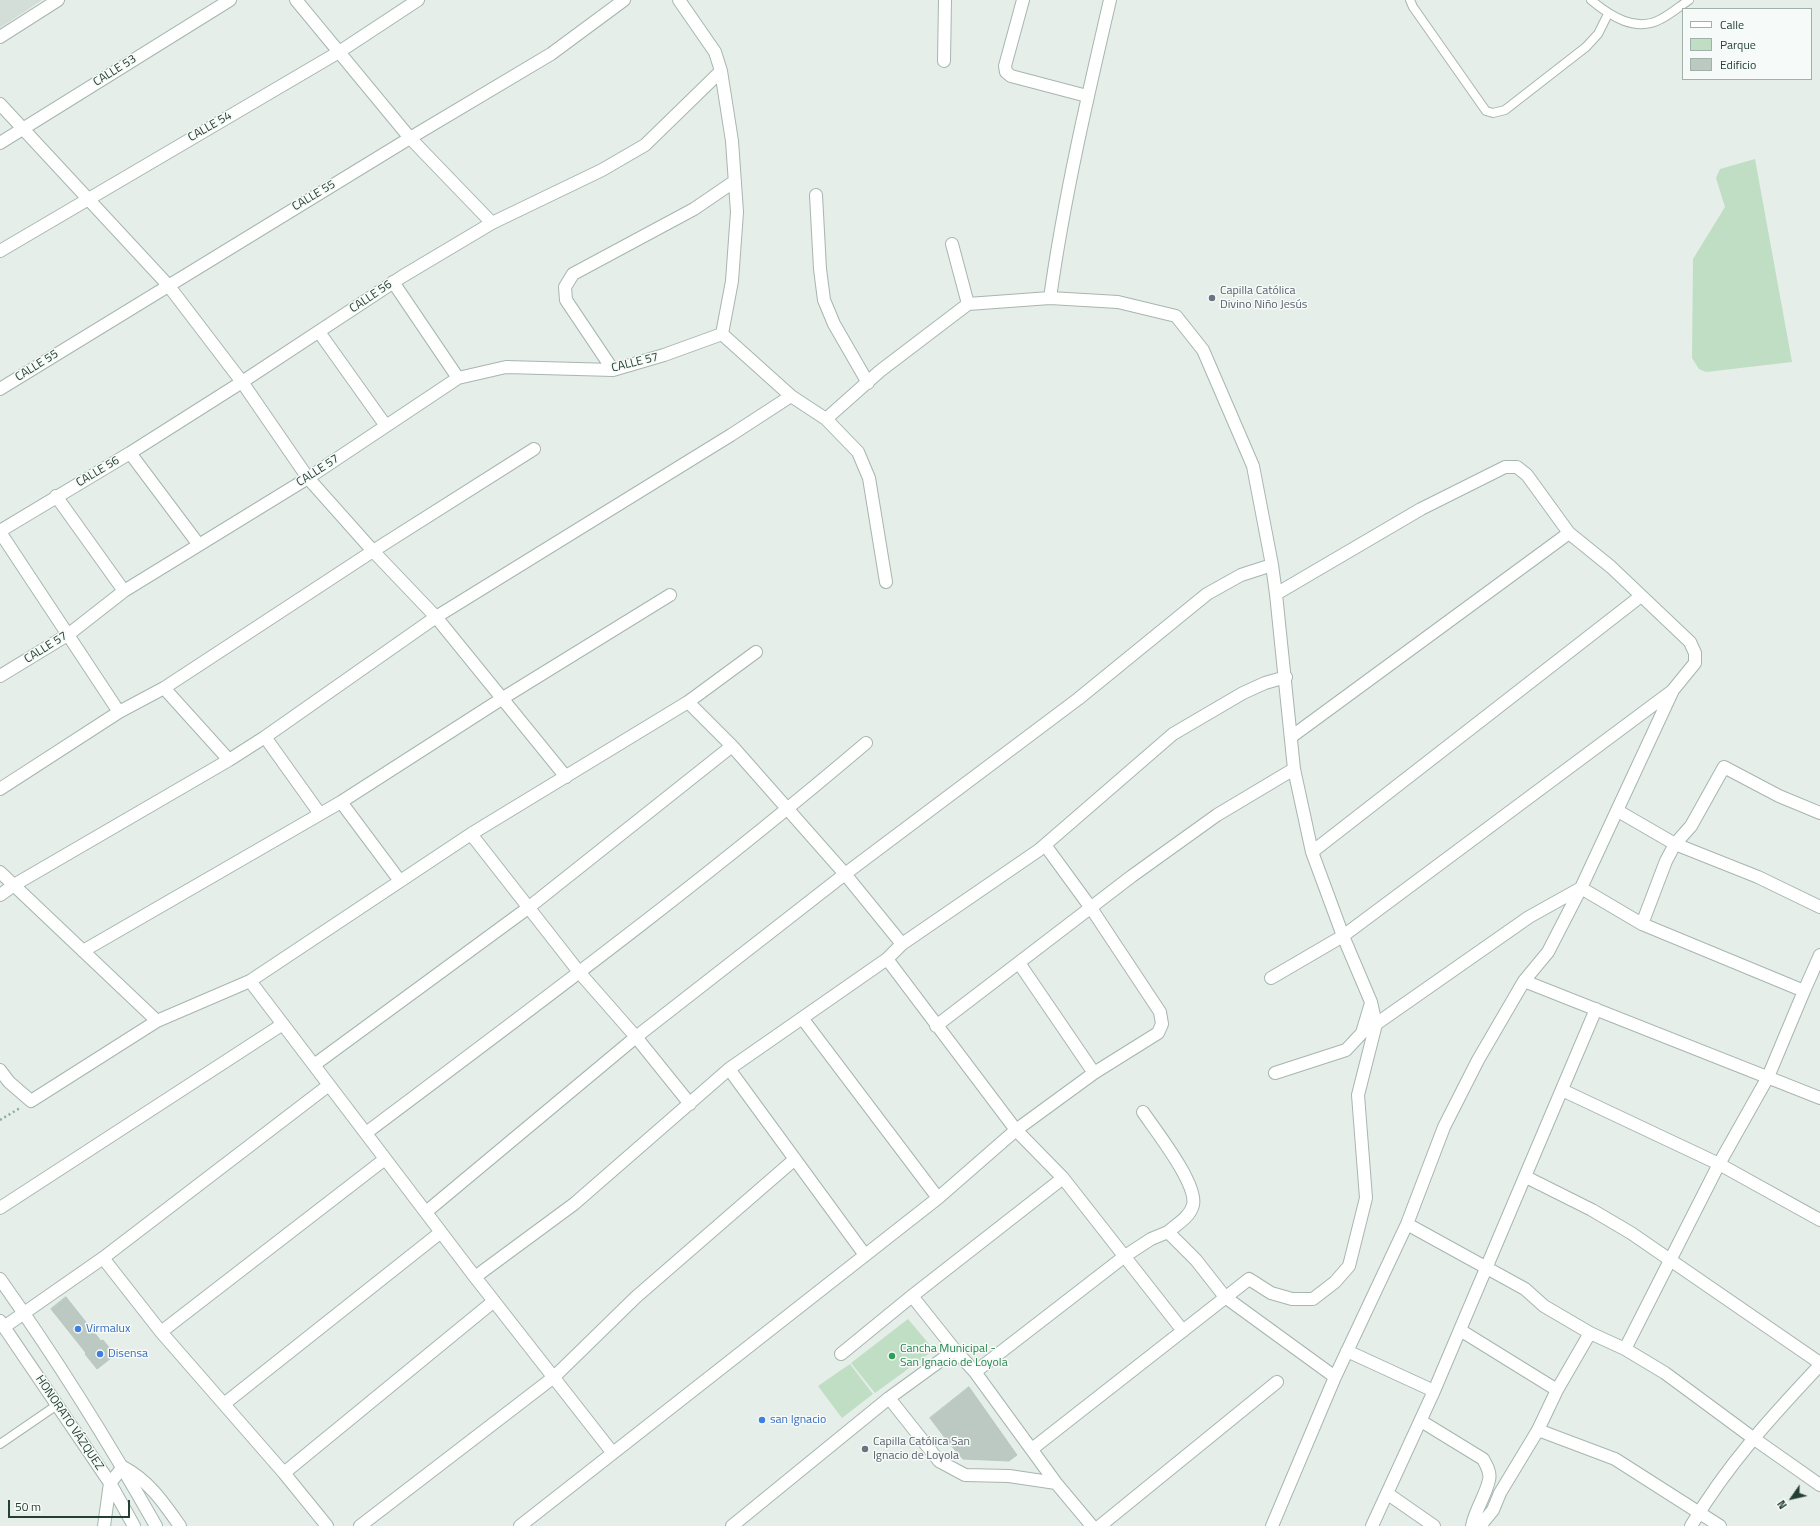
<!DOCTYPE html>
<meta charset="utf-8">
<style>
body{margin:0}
#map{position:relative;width:1820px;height:1526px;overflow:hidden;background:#e5eee9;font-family:"Titillium Web",sans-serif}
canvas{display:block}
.legend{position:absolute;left:1682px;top:8px;width:130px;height:72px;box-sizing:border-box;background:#f6faf8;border:1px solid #a2b0aa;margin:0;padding:5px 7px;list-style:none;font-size:12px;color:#244035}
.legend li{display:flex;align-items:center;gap:8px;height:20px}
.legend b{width:20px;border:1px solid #a2b0aa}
.north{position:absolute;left:1772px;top:1478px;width:40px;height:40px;-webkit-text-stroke:3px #f6faf8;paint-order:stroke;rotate:236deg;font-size:11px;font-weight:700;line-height:16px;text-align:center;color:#244035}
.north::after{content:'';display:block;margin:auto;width:14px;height:18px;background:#244035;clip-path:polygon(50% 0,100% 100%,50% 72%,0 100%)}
.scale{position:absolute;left:8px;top:1500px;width:122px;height:18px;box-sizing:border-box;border:2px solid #244035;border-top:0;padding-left:5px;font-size:12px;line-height:14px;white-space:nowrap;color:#244035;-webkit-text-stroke:3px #f6faf8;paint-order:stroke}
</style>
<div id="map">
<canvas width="1820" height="1526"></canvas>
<ul class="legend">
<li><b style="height:5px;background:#fff"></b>Calle</li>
<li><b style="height:11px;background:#bfdec4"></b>Parque</li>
<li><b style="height:11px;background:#bbc9c2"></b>Edificio</li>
</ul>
<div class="north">N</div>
<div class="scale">50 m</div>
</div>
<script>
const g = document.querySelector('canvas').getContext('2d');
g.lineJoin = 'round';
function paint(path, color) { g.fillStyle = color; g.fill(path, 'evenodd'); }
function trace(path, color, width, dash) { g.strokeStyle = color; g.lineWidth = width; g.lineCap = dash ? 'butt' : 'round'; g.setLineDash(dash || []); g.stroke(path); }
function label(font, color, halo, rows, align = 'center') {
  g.font = font + ' "Titillium Web",sans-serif'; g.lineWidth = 3; g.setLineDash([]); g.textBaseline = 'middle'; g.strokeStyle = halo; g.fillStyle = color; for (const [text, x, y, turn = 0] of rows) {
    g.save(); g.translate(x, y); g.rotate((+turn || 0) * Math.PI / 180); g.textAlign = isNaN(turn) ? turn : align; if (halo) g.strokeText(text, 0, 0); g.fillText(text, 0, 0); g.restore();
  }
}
const built = new Path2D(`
 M0,0h42l-42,28z`);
const green = new Path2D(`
 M1755,159l37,203 -86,10 -7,-3 -7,-11 1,-99 32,-52 -9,-29 4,-9z
 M908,1319l26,31 -59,43 -24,-30z
 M850,1364l23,30 -31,24 -24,-32z`);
const building = new Path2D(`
 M66,1297l35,44 2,-1 12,15 -18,14 -12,-15 1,-1 -35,-44z
 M969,1387l48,68 -8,6 -46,-2 -15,-17 -18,-24z`);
const path = new Path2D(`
 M0,1120l20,-12`);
const service = new Path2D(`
 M1410,0l3,7 73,104 7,2 12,-3 81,-63 12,-13 10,-20
 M1591,0c19,16 45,33 70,19 10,-5 19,-13 28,-19
 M0,1444l57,-39`);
const minor = new Path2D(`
 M679,0l36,52 6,19 11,70 5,71 -5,69 -10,53
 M1023,0l-18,66 1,6 5,4 76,20
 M0,37l58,-37
 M944,61l1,-61
 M0,104l168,181 74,97 66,96 65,73 63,66 130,160
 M0,143l230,-143
 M816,195l4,74 4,31 10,24 34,59
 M492,223l110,-53 43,-25 76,-74
 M952,244l16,60
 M0,251l339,-199 79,-52
 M393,282l65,96
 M1050,298c14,-100 37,-199 60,-298
 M319,332l67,94
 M613,370l-47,-70 -1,-13 8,-13 121,-65 41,-28
 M0,389l410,-251 141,-84 73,-54
 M826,419l32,33 11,26 17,104
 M130,453l69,92
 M56,496l68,95
 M0,531l130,-78 112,-71 161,-106 89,-53 -82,-85 -114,-138
 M0,532l119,180
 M0,676l69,-42 55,-43 184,-113 150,-100 48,-11 107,3 51,-15 58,-21 69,62 35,23 54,-48 88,-67 82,-6 68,4 58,14 27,34 50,116 19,99 4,29 18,175 18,83 31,84 28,66 5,22 -18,71 8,103 -17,68 -14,16 -22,17h-21l-21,-6 -22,-14 -217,170
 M164,688l65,72
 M688,702l68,-50
 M265,737l55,77
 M1291,737l278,-204
 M0,789l119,-77 45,-24 209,-137 161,-102
 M341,802l59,79
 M1618,811l57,33 83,33 62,30
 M471,834l108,138 57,65 54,67
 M1312,852l329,-256
 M0,872l157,149
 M1581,888l61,36
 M0,895l14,-10 215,-125 36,-23 171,-120 295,-182 60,-39
 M83,951l258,-149 162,-104 167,-103
 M887,959l129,171 47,48 120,153
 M1019,963l75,110
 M1271,978l72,-42 329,-245
 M250,981l225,296 137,175
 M1524,981l296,117
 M1804,991l16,-36
 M802,1018l136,180
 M1376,1024l153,-107 52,-29
 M936,1026l196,-150 85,-61 77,-46
 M314,1065l214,-157 204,-162
 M729,1069l136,186
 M0,1070l9,12 22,19 126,-80 93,-40 221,-147 217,-132 44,44 113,128 57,70
 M1275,1073l71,-23 16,-17 9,-30
 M1562,1090l157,74 101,56
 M1143,1112c12,18 55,72 50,93 -3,12 -16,19 -25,27
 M366,1133c169,-127 339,-253 500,-390
 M1526,1177l66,33 39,23 189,130
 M0,1208l283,-184
 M426,1212l210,-175 209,-163 233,-175 129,-105 34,-19 31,-10
 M1407,1224l118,65 19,17 46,27 35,16 40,24 88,65 67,47
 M103,1258l58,74 123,141 43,53
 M475,1277l99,-73 155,-135 158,-110 15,-15 137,-94 134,-116 70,-41 22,-10 21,-6
 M912,1296l43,54 20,22 81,111 36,43
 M4,1327l99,-69 226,-173
 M1460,1330l97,60
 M161,1332l224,-173
 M1625,1349l94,-185 49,-87 36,-86 -162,-67 24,-63 9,-17 16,-18 33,-59 55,29 41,17
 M1347,1351l87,40
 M841,1354l71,-58 151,-118
 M975,1372l150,-116 26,-17 17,-7 28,28 29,37 110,80
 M889,1398l50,63 26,14 44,1 47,7
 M224,1404l217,-172
 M1421,1421l62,38c4,7 8,14 6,21 -3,15 -14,30 -17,46
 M1538,1430l19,-40 33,-57
 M284,1473l210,-172
 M110,1483l13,-16c26,14 40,35 57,59
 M1388,1494l46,32
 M360,1526l194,-149 82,-80 159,-138
 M520,1526l418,-328 78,-68 78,-57 64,-40 4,-9 -2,-12 -69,-104 -46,-63
 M732,1526l157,-128 66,-48
 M1100,1526l177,-144
 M1272,1526l63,-149 72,-153 37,-97 34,-67 46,-79 24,-29 33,-64 92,-198 22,-27v-10l-5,-11 -79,-75 -42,-34 -42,-58 -10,-8h-12l-84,42 -145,85
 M1372,1526l62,-135 162,-382
 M1480,1526l13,-16 7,-17 38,-63 77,29 105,67
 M1691,1526c36,-61 81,-110 129,-161`);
const tertiary = new Path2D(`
 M0,1279c56,79 108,162 156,247
 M0,1321l110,162 24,43
 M104,1526l6,-43`);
const markers = [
 [1212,298,4,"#6b7280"],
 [78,1329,4,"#3f7fe0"],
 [100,1354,4,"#3f7fe0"],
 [892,1356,4,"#2e9e5b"],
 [762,1420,4,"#3f7fe0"],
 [865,1449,4,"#6b7280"]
];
const streetNames = [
 ["CALLE 53",115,71,-32],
 ["CALLE 54",210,127,-30],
 ["CALLE 55",314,196,-31],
 ["CALLE 56",371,297,-34],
 ["CALLE 57",635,363,-14],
 ["CALLE 55",37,366,-32],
 ["CALLE 57",318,471,-33],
 ["CALLE 56",98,472,-31],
 ["CALLE 57",46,648,-32],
 ["HONORATO VÁZQUEZ",69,1423,56]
];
const worshipNames = [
 ["Capilla Católica",1220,291],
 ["Divino Niño Jesús",1220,305],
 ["Capilla Católica San",873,1442],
 ["Ignacio de Loyola",873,1456]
];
const shopNames = [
 ["Virmalux",86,1329],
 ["Disensa",108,1354],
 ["san Ignacio",770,1420]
];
const leisureNames = [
 ["Cancha Municipal -",900,1349],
 ["San Ignacio de Loyola",900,1363]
];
paint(built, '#d3ded8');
paint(green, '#bfdec4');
paint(building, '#bbc9c2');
trace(building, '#b8c8bf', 1);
trace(service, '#a7b6af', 10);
trace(minor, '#a7b6af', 14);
trace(tertiary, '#a7b6af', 14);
trace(path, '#87b19e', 2.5, [2, 3]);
trace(service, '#fff', 8);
trace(minor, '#fff', 12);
trace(tertiary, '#fff', 12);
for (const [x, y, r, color] of markers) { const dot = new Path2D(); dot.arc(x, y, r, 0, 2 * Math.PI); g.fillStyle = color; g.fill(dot); trace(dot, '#f6faf8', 1.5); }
label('12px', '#244035', '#f6faf8', streetNames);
label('12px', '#5b616d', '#f6faf8', worshipNames, 'left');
label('12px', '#366cbe', '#f6faf8', shopNames, 'left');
label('12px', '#27864d', '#f6faf8', leisureNames, 'left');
</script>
